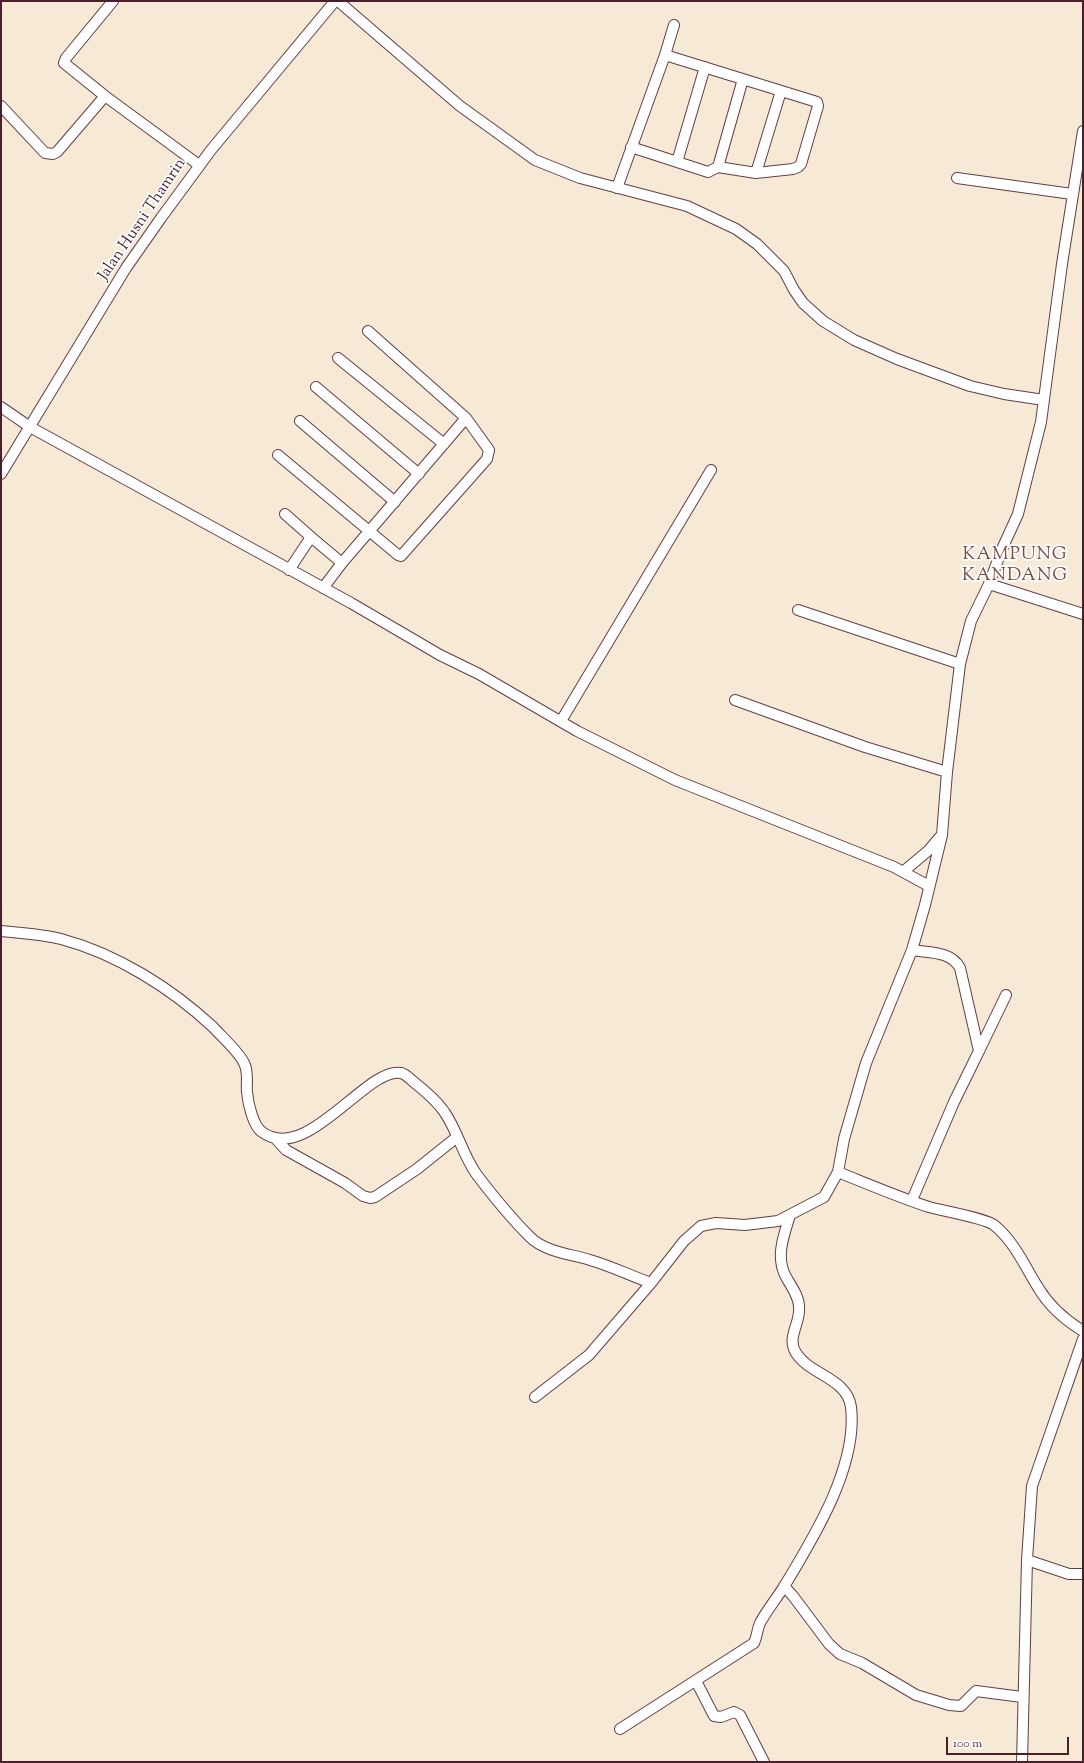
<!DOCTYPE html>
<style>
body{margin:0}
#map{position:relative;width:1084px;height:1763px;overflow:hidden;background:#f6ead6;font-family:"Sorts Mill Goudy",serif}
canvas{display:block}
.frame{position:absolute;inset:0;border:2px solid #4a1f2b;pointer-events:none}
.scale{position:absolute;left:946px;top:1737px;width:123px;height:18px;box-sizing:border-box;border:2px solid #4a1f2b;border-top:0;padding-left:5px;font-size:12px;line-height:14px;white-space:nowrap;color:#4a1f2b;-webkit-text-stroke:3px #fff;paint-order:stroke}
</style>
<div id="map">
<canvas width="1084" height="1763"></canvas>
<div class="frame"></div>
<div class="scale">100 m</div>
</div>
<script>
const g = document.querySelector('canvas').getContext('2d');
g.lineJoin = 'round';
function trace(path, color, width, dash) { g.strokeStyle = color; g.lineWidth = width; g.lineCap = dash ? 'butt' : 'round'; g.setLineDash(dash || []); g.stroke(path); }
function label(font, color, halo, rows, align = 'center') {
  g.font = font + ' "Sorts Mill Goudy",serif'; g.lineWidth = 3.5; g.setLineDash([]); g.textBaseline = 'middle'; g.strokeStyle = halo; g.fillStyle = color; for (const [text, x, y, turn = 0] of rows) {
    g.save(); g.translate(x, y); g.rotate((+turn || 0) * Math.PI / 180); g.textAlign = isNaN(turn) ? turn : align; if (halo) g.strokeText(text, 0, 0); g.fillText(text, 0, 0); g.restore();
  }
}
const street = new Path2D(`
 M113,1l-47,57 -2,5 41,33 94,69
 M338,1l122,105 75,54 45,18 107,28 49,23 21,15 27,27 10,19 9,13 20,18 31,19 43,19 73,27 34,8 40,6
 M1,106l44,47 8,1 4,-2 48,-56
 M631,147l77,25 10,-5 38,6 37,-4 5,-2 3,-3 17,-58 -1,-4 -152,-47
 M677,162l28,-95
 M718,167l25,-88
 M756,173l25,-82
 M957,178l115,16
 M617,188l48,-133 9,-30
 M338,358l106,86
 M316,387l103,87
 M1,407l29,20 321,176 89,52 39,19 98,57 98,49 219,87 35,19
 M300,421l95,81
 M278,455l120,100 3,1 86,-97 2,-9 -23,-32
 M1,474l125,-206 35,-50 50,-68 124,-149
 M285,514l26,23 -22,33
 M311,537l31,26 124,-145 -98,-87
 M989,584l13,-35 16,-35 23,-92 21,-158 21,-133
 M323,588l19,-25
 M798,610l162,54
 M735,700l130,47 82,25
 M561,721l150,-251
 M904,871l25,-21 11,-13
 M1,931c20,2 41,3 60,8 56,15 110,49 152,88 8,9 26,25 31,36 5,9 2,19 3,29 1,11 6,34 15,40 45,33 105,-66 139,-59 5,1 10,7 14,10 10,8 23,19 30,30 13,19 18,43 32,62 16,21 34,43 53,62 15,15 41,17 60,23 21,6 41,16 61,23l33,-42 17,-15 15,-3 29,2 33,-4 46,-24 14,-25c30,12 60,25 91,35 14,4 56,11 65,18 21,17 31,42 45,64 11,18 26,31 44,42
 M979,1051l27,-56
 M275,1138l11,12 59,33 18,13 7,2 5,-1 42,-28 40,-32
 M838,1172l6,-33 22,-76 46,-113 13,-45 17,-70 5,-63 13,-108 11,-43 18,-37 94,30
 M912,1200l42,-98 25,-51 -19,-83c-9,-17 -30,-15 -48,-18
 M535,1397l54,-42 62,-72
 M1027,1560l42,14h14
 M784,1586l9,10 36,48 11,10 22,9 54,32 33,10 12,1 15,-15 46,6
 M696,1681l18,35 7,1 13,-5 6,3 24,47
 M620,1729l134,-86c3,-6 3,-13 6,-20 7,-13 17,-25 25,-38 29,-48 73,-119 66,-178 -4,-29 -41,-32 -55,-54 -10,-16 5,-30 3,-46 0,-11 -8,-21 -13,-30 -11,-20 -2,-42 4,-62
 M1022,1762l5,-202 5,-74 51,-147`);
const streetNames = [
 ["Jalan Husni Thamrin",143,220,-56]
];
const quarterNames = [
 ["KAMPUNG",1015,556],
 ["KANDANG",1015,577]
];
trace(street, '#643d45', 12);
trace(street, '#fff', 10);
label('16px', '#4a1f2b', '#fff', streetNames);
g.letterSpacing = '1px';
label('18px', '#804c42', '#fff', quarterNames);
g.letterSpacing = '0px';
</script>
